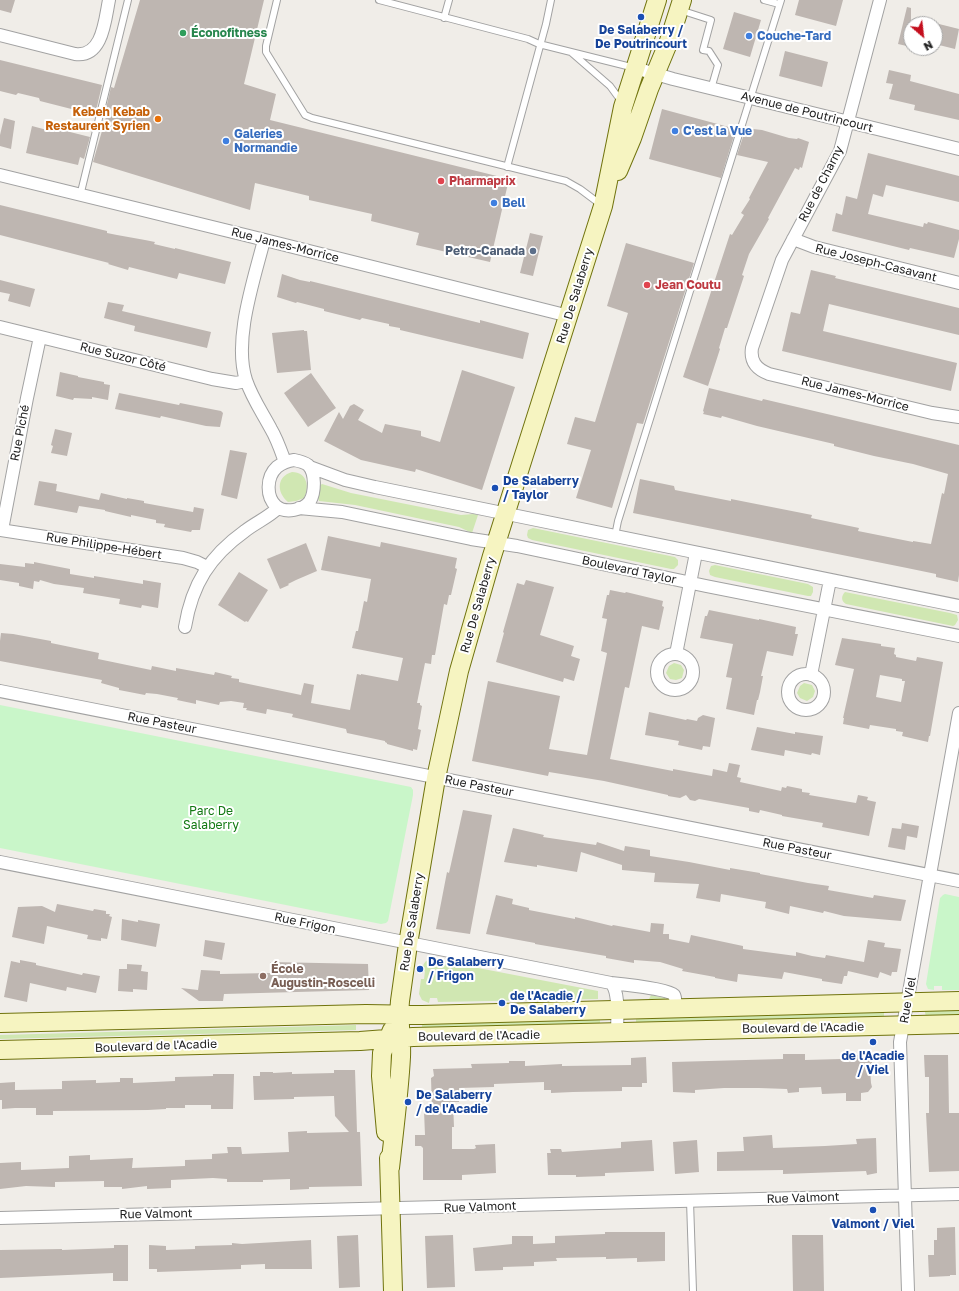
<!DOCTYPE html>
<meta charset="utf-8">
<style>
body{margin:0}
#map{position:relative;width:959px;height:1291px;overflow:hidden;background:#f0ede8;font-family:"Golos Text",sans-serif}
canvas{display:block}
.north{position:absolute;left:903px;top:16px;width:40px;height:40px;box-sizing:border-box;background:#fff;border:1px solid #a6a6a6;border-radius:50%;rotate:152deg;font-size:11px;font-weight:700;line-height:16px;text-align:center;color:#212121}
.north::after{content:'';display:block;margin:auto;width:14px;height:18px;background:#c40e1d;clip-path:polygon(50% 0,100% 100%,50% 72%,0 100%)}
</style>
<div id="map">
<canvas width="959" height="1291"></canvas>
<div class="north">N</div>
</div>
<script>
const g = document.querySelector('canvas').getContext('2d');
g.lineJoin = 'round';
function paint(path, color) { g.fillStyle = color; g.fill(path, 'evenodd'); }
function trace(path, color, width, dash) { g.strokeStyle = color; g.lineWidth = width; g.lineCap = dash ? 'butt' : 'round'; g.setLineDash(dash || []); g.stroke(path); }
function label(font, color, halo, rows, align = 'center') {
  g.font = font + ' "Golos Text",sans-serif'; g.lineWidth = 4; g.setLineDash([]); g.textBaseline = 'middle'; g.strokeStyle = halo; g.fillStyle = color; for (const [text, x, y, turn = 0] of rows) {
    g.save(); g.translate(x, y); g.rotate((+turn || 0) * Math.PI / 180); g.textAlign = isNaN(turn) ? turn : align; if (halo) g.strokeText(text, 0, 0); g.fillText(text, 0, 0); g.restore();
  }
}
const grass = new Path2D(`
 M292,472c15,0 18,15 12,26l-8,3 -8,1c-12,-10 -11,-26 4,-30z
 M322,484l29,9 110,22 13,-1 4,1 -6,18 -13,-6 -104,-22 -36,-4 -1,-3 1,-12z
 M533,528l142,29 3,3v5l-4,4h-3l-139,-29 -4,-2 -1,-3 1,-5z
 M715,565l93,19 5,3v5l-2,4h-3l-93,-19 -5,-2 -1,-4 2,-5z
 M845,592l105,21 7,2 1,5 -3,5 -2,1 -107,-22c-5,-3 -5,-8 -1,-12z
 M674,663l7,2 3,5 -2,8 -6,2 -6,-1 -4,-6 3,-7z
 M804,683l8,2 3,6 -2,6 -6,4 -7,-3 -3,-5 3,-7z
 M431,959l167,32v8l-160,3 -1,-4h-7l-1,5 -7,-3 -3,-6 2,-15h3l1,-8h-3c1,-7 2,-10 9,-12z
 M651,995l14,3 1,2h-30l13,-1z
 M959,1007v10h-33l-2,-9z
 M884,1009v9l-248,7v-9z
 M600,1017v9l-134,3 -44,-2v-6z
 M356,1025v5l-356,9v-4z`);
const park = new Path2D(`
 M0,705l411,82 2,3v5l-25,126 -2,2 -5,1 -381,-76z
 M945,894l14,3v93h-17v-4h-8v4l-6,-1 -2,-5 14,-86 3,-3z`);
const building = new Path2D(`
 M0,0h15l-4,13 -11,-3z
 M140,0h124l-20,84 32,10 -6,26 239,59 -19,83 -74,-17 3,-12 -48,-12 1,-7 -63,-14v-4l-54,-13 -5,27 -157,-48 13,-45h-2l7,-30 3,1z
 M799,0h44l-7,26 -41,-11z
 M907,7l4,1v39l-13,-3z
 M734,12l27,8 -11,37 -27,-8z
 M935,23l24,6 -4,20 -20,-5z
 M785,51l43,11 -6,25 -43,-11z
 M0,60l102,25 -7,30 -55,-14 -1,-3 -21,-5 -2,2 -16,-4z
 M889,70l22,5 -1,6 49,13v26l-45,-10 1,-5 -26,-6 4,-15 -7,-1z
 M662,109l74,20 -15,49 -72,-19z
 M4,118l11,3 -4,28 -11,-3v-11z
 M32,126l15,4 3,-3 40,10 -6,22 -4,-2 -2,8 -52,-12z
 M753,129l9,1 27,8 8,1 1,-1 11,4 -7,26 -2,-1 -1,3 -4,-2 -27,50 1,1 -20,35 -7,21 2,1 -17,52h-2l-6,20 1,1 -12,37 -25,-9 47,-143 2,1 12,-20 -3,-2 9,-14 -1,-1 19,-36 -31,-7 8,-24 7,2z
 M868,153l91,23v26l-73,-17 -3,12 -10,-3 -5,20 55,13 1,-4 3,1 1,-2 31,8v9l-5,19 -44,-10 -1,2 -77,-19 4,-18 6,2 4,-19 11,3z
 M0,205l107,26v2l10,2 28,5 10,2 -1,2 21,5v-1l56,14 -6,22 -46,-11 -2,6 -48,-12 -1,3 -20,-6 1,-1 -109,-28z
 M530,233l13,3 -10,40 -13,-3z
 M626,243l68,20 -51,161 -6,-1 -25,85 -36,-10 15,-48 -24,-6 8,-27 20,5 33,-109 -21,-7z
 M811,270l25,6 -1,2 124,30v27l-130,-31 -6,27 134,32 -6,28 -169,-40 9,-39 9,2z
 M282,274l18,6 10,2v-1l170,42v-3l49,13 -6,26 -89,-21 -34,-8v-2l-11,-2v-2l-27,-6 -2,2 -36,-9v-2l-27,-7 -1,1 -19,-6z
 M0,280l35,9 -5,18 -22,-6 2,-7 -10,-2z
 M108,302l16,3 -2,6 89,21 -4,16 -73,-17 1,-5 -31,-8z
 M304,330v1h3l4,39 -34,3 -5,-40z
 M462,370l53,17 -33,103 -66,-21 -1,3 -54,-12 -37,-19 15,-29 4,7 7,-13 4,-2 10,6 -6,10 24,13 3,-9 36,7v5l19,6z
 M60,372l18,4v1l26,5v2l6,1 -2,15 -16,-3v2l-18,-1 -1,2 -17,-4z
 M311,373l25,35 -28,19 -24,-34z
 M709,388l53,13 1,-2 196,46v130l-1,7 -22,-5v-3l-29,-6 -274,-55 7,-34 34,7 1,4 56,11v-2l81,16 -1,3 48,10 -1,3 55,11v-1l18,3 11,-51 2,1 4,-20 -35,-10 -39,-8 -40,-10v-2l-77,-18 -35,-10 -1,2 -18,-4 1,-2 -1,-1z
 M119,393l60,12 1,-2 41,8 2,2 -3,14 -14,-1 -45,-10 -1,2 -45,-9z
 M55,429l17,4 -5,23 -16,-3 2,-7 -2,-1z
 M230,450l17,3 -10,46 -16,-4z
 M39,481l18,3 -1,7 43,9 2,-7 26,6v-1l17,3v2l49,9 1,-5 10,2 -4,21h-8l-1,2 -27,-5 1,-3 -9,-1v-3l-25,-5v2l-26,-6v-1l-26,-4 -2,7 -43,-8z
 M328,536l52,11 1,-5 76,16 -2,10 2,1 -6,26h-2l-2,10 -3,-1 -9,51h-3l-1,9 -6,-1 -8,40h3v2l2,1 -4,23 3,1 -4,20 -4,-1v2l-26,-7v-1l-2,-1v-1l-38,-8 -1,-4 -54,-12 1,-3 -26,-5 -1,5 -20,-4 1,-2h-4l1,-5 -13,-2 -11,1 -1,3 -23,-5v4l-19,-4 1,-2 -21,-4 -11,-1 -1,2 -26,-5v-2l-18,-5 1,-3 -102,-19v-20l1,-8 12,1 38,7v2l48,10 -1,6 53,11 1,-4 24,5v-3l38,7 1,-3 17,4 -1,2 8,1v3l62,13 3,-12 10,2 -3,18 39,7 7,-36 4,1v-1l37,7 5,-23 -51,-10 4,-17h2l6,-30 3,1 4,-23 -50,-9z
 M306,543l11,28 -21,9 -8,4 1,1 -9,4 -13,-30z
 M34,562l36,7v5l24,4v-2l49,8v-4l18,3 -3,25 -16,-3 -1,3 -22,-4 1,-5 -37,-6 1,-5 -30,-4 -14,-4 -1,2 -5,-1 -1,8 -14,-3v-3l-19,-3v-16l25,3v-4l9,1z
 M239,572l29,18 -20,32 -2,-1 -1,1 -27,-17z
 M526,580l28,7 -14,48 34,11 -3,10 9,3 -6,22 -10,-3 -1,4 -67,-20 8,-29 -1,-1 14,-49 7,2z
 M610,590l15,3 1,-1 37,9 -1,5 2,1 -5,23 -17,-4 -13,62 -4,-1 -15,72 63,12v-2l39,7 1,-7 14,3 2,-9 11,2 -3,12 4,1 -1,4 41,9 1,-4 4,1 1,-2 15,3v3l8,1 -1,2 47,8 2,-8 10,2 -1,3 9,2 -7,34 -47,-9 1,-4 -41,-7v-1l-22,-5 -1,3 -10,-2v-3l-50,-9 -4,2 -5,-1 -4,-5 -6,3 -12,-2v-1l-64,-14 -55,-9 -1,4 -76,-15 16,-80 72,15 -11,53 38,6 20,-102 -6,-2 6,-32 -5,-1 5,-23h2z
 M709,610l50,10v-1l37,8 -1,7h3l-5,22 -26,-5 -6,25h2l-3,16 -2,8h-1l-3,15 -28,-6 6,-31 -6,-1 7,-33 -33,-6 5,-22h2z
 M842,638l39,6v2l14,2 -1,6 2,1v2l20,4 1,-4 26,5 -13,74h-1l-1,6 -26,-6 1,-4 -7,-1v-2l-26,-4 -1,4 -26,-5 1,-6h-1l11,-49 -19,-4zM880,675l22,4v2h3l-4,21 -25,-5z
 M649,712l37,8 1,-1 10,2 1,-3 5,-3 12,3 -5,29 -7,-1 -1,4 -24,-5 1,-4 -34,-6z
 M757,727l38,7v-2l28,4 -3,19 -8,-2 -1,2 -26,-5 -1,6 -33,-6z
 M463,810l29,5 -22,119 -34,-5 11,-57 2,1z
 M902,823l17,3 -2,12 -10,-2 -2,14 -17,-3 4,-19 9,1z
 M513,828l31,7 -1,2 53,8 1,-3 27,9 1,-5 25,4v6l39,6 41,8v-2l30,5v1l48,9 21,3 -1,4 45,8 1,-3 32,5 -5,21 -57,-5 -20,-5 -1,2 -33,-7 -1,8 -24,-6 1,-6 -45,-8 -1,8 -24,-4 3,-14 -45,-2 1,-9 -33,-3v-5l-41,-13 -4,20 -40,-7v2l-33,-5z
 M496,895l17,4 -1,5 17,4v2l46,9v-2l37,9 1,-1 37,7 1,-9 13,1 -1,10h6v5l20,4 2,-8 52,11v3l53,7v-4l16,4 13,2 1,-3 38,7 4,-22 17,3 -1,4 17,2 -4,23h-5l-1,4 -11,-4 -2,6 -30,-7 -1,5h-3l-2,8 -20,-3v-2l-38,-7 -2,7 -44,-5 -1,8 -22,-4v-1l-33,-6 1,-2 -23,-7 -26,-2v3l-28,-5v-2l-71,-12v-1l-49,-9z
 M57,904l36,7 1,-2 12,2v3h4l-1,2 3,1 -5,22 -6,-1v3l-14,-2 1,-4 -41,-9 -3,18 -32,-7 6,-30 24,-1 13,6z
 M122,919l16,3v-2l22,4 -4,23 -35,-7z
 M205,940l20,3 -3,17 -19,-4z
 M20,960l16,3v2l46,10 1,-2 17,3 -4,17 -29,-6 -1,4 -36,-8 -3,19 -23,-5 7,-36 9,2z
 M270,962l98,2 1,26 -145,4 -1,7h-24l-18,-13 17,2 3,-20 19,1v3l51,-1z
 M127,964l15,1 -1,6 7,1 -1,18 -14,-1v3l-15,-1 1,-22h8z
 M783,1054h22v6l36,-1v-2h4l2,-2h13v3h12v11h-2l1,14 1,4 -4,5 -7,1v8h-15v-8l-24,1 -1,-7 -22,1v4l-11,1 -1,-4 -28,-1h-35l-29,2v3l-22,-1v-1l-1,-29 111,-3z
 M924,1055h24l1,58h10v58l-30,1 -3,-59h3v-36h-4z
 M646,1057l1,26h-5v4h-20v4l-49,1 -22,1v-3h-7v-8l-50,2v3l-35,1v14h-6l1,25h-2v22h22l2,-1 -1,-3 20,-1 1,29 -34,2v5h-39v-32l-2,-2h-6v-11h10l-1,-24 8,-1 -1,-32 3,-2 -1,-7 39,-1 -1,-4 38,-1v-2h16v5l37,-2v2l69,-1v-7z
 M334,1070h21l2,62h3l2,54 -53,1v2l-19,1v-11l-27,1v2h-36v-3l-14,-1 -42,2v8l-24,1v-3l-25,3v-2h-18v-6l-49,1v5l-29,-1 -26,3v-26l21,-1v8l48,-2v-12l21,-1v5l43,-2 -1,10 53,-2v-6l27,-1v-5l16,-1 -1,-6h14l1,7 47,-2 -1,-20 19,-1v2l42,-1 -14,-16 -1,-20 -40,1v2l-40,1 -1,-24h7v-4h13v1l19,-1v2l42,-1z
 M213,1074h21l-1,35h-22v-4h-26v3h-19v1l-18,1 -95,1v4h-17v-7h-21l-13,1v-9h-2v-17l15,-1v8l47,-1v-8l34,-1v3l24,-1v-4h13v5l42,-2v-4l38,-1z
 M772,1135l1,13 52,-2 32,-2 -1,-5 20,-1 1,35 -10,2 -1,-4 -83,3v-4l-66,1v-19l27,-1 -1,-14z
 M652,1140l2,31 -49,2v3l-29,1v-2h-28l-1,-22h4l-1,-4h11l1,3 59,-4v-6z
 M697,1140l2,32 -24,2 -2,-32z
 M955,1227l1,48h-6v1l-21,1 -1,-22h6v-15h3v-12z
 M605,1232h60v29l-28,1v-4l-31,1v-2l-50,1 1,3 -23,1v4l-31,1v3l-28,1 -2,-23 39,-4v-8h21v8l22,-1v-7l50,-2z
 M358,1235l2,52 -21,1 -2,-52z
 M453,1235l2,52 -28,1 -2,-52z
 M792,1235h31l1,56h-31z
 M311,1240l1,29h-47v-5l-24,1v4l-84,3v-3h-8v-24l17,1v4l29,-1v-3l37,-1v-2l10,1z
 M114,1245h14v36h-15v-8l-113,5v-28l62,-1v1l52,-2z`);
const service = new Path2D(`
 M277,0l-11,46v6l39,63 7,3 254,63 14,8 20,15
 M379,0l149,39 11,5 96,24
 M764,0l15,4
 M680,10l31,10 -8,30 6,1 9,14 -7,24
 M444,18l5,-18
 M572,53l38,33 11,15
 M507,167l39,-143 5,-24
 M80,196l48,-196
 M615,536l3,-15 163,-521
 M690,1201l3,90`);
const minor = new Path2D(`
 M880,0l-40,151 -58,109 -30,88c-2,13 4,21 17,26l163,39 27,4
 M0,35l75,19c28,4 30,-35 34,-54
 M635,68l38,11 286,70
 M0,175l249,61 320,80
 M793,239l21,8 145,36
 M264,240c-10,40 -31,100 -18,140 6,18 16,32 25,49 6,10 10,22 14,33
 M0,327l212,52 24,4 10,-2
 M294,460c5,1 10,2 14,5 8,8 7,27 2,36 -6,9 -25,13 -34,5 -10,-9 -10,-29 1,-39 5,-4 10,-6 17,-7z
 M310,467l35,13 30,7 584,119
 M299,508l43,4 129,27 46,7 189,40 253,50
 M0,530l183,28 14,4 10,5
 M2,530l25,-132 13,-61
 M185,627c7,-43 25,-71 60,-96 10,-8 24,-14 33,-23
 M676,654l20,-101
 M657 672a18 18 0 1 1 36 0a18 18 0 1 1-36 0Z
 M788 692a18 18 0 1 1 36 0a18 18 0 1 1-36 0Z
 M811,675l19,-95
 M0,691l959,190
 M0,862l611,121c10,1 57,6 63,12 2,3 1,9 2,13
 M611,983c9,9 6,37 6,49
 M0,1218l959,-24
 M908,1291l-8,-249 59,-329`);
const secondary = new Path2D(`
 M618,171l14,-33 17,-49 20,-48 13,-41
 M0,1023l366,-9 56,1 537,-14
 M0,1050l360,-9 53,-4 546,-13
 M386,1132l-5,-56 1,-23 10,-23
 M389,1158l4,133
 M390,1168c4,-37 9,-74 11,-111 1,-19 -3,-37 -1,-56l8,-57 28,-166 23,-107 33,-115 111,-350 20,-99 34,-107`);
const markers = [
 [641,17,4,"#1a4fb4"],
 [183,33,4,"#2e9e5b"],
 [749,36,4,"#3f7fe0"],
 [158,119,4,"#e8710a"],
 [675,131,4,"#3f7fe0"],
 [226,141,4,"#3f7fe0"],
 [441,181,4,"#e0444e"],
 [494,203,4,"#3f7fe0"],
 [533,251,4,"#5c6f8a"],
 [647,285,4,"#e0444e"],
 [495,488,4,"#1a4fb4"],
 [420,969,4,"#1a4fb4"],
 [263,976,4,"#8d6e63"],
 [502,1003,4,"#1a4fb4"],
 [873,1042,4,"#1a4fb4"],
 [408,1102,4,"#1a4fb4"],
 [873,1210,4,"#1a4fb4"]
];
const transitNames = [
 ["De Salaberry /",641,30,"center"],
 ["De Poutrincourt",641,44,"center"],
 ["De Salaberry",503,481],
 ["/ Taylor",503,495],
 ["De Salaberry",428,962],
 ["/ Frigon",428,976],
 ["de l'Acadie /",510,996],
 ["De Salaberry",510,1010],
 ["de l'Acadie",873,1056,"center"],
 ["/ Viel",873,1070,"center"],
 ["De Salaberry",416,1095],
 ["/ de l'Acadie",416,1109],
 ["Valmont / Viel",873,1224,"center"]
];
const leisureNames = [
 ["Éconofitness",191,33]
];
const shopNames = [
 ["Couche-Tard",757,36],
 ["C'est la Vue",683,131],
 ["Galeries",234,134],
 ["Normandie",234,148],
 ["Bell",502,203]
];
const foodNames = [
 ["Kebeh Kebab",150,112],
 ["Restaurent Syrien",150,126]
];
const streetNames = [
 ["Avenue de Poutrincourt",807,112,14],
 ["Rue de Charny",821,184,-63],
 ["Rue James-Morrice",285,245,14],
 ["Rue Joseph-Casavant",876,263,14],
 ["Rue De Salaberry",575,296,-73],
 ["Rue Suzor Côté",123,357,14],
 ["Rue James-Morrice",855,394,14],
 ["Rue Piché",20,433,-79],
 ["Rue Philippe-Hébert",104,546,9],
 ["Boulevard Taylor",629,570,12],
 ["Rue De Salaberry",478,605,-74],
 ["Rue Pasteur",162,723,11],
 ["Rue Pasteur",479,786,11],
 ["Rue Pasteur",797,849,11],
 ["Rue De Salaberry",412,922,-81],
 ["Rue Frigon",305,923,12],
 ["Rue Viel",908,1000,-80],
 ["Boulevard de l'Acadie",803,1028,-1],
 ["Boulevard de l'Acadie",479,1036,-1],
 ["Boulevard de l'Acadie",156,1046,-2],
 ["Rue Valmont",803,1198,-2],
 ["Rue Valmont",480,1207,-2],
 ["Rue Valmont",156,1214,-1]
];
const healthNames = [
 ["Pharmaprix",449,181],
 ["Jean Coutu",655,285]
];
const serviceNames = [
 ["Petro-Canada",525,251]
];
const parkNames = [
 ["Parc De",211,811],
 ["Salaberry",211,825]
];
const educationNames = [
 ["École",271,969],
 ["Augustin-Roscelli",271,983]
];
paint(grass, '#d0e7b2');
paint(park, '#c9f6c9');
paint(building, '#beb6b1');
trace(service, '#a2a2a2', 8);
trace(minor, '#a2a2a2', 14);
trace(secondary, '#70730d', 20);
trace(service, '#fff', 6);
trace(minor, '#fff', 12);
trace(secondary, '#f6f4c1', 18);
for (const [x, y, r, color] of markers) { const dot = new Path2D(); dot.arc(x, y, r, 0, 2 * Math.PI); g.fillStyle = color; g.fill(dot); trace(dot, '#fff', 1.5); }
label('bold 12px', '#164399', '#fff', transitNames, 'left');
label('bold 12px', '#27864d', '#fff', leisureNames, 'left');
label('bold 12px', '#366cbe', '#fff', shopNames, 'left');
label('bold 12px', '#c56008', '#fff', foodNames, 'right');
label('12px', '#212121', '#fff', streetNames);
label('bold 12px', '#be3a42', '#fff', healthNames, 'left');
label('bold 12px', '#4e5e75', '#fff', serviceNames, 'right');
label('12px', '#147a14', '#fff', parkNames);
label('bold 12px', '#785e54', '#fff', educationNames, 'left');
</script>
